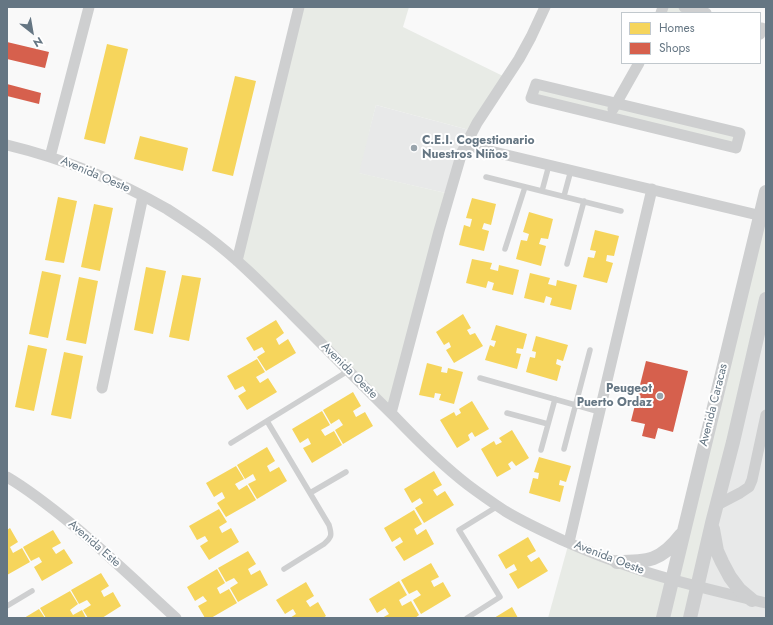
<!DOCTYPE html>
<meta charset="utf-8">
<style>
body{margin:0}
#map{position:relative;width:773px;height:625px;overflow:hidden;background:#f9f9f9;font-family:Jost,sans-serif}
canvas{display:block}
.frame{position:absolute;inset:0;border:8px solid #657683;pointer-events:none}
.legend{position:absolute;left:621px;top:12px;width:140px;height:52px;box-sizing:border-box;background:#fff;border:1px solid #c1c8cd;margin:0;padding:5px 7px;list-style:none;font-size:12px;color:#657683}
.legend li{display:flex;align-items:center;gap:8px;height:20px}
.legend b{width:20px;border:1px solid #c1c8cd}
.north{position:absolute;left:12px;top:12px;width:40px;height:40px;-webkit-text-stroke:3px #fff;paint-order:stroke;rotate:149deg;font-size:11px;font-weight:700;line-height:16px;text-align:center;color:#657683}
.north::after{content:'';display:block;margin:auto;width:14px;height:18px;background:#657683;clip-path:polygon(50% 0,100% 100%,50% 72%,0 100%)}
</style>
<div id="map">
<canvas width="773" height="625"></canvas>
<div class="frame"></div>
<ul class="legend">
<li><b style="height:11px;background:#f6d55c"></b>Homes</li>
<li><b style="height:11px;background:#d6604d"></b>Shops</li>
</ul>
<div class="north">N</div>
</div>
<script>
const g = document.querySelector('canvas').getContext('2d');
g.lineJoin = 'round';
function paint(path, color) { g.fillStyle = color; g.fill(path, 'evenodd'); }
function trace(path, color, width, dash) { g.strokeStyle = color; g.lineWidth = width; g.lineCap = dash ? 'butt' : 'round'; g.setLineDash(dash || []); g.stroke(path); }
function label(font, color, halo, rows, align = 'center') {
  g.font = font + ' Jost,sans-serif'; g.lineWidth = 4; g.setLineDash([]); g.textBaseline = 'middle'; g.strokeStyle = halo; g.fillStyle = color; for (const [text, x, y, turn = 0] of rows) {
    g.save(); g.translate(x, y); g.rotate((+turn || 0) * Math.PI / 180); g.textAlign = isNaN(turn) ? turn : align; if (halo) g.strokeText(text, 0, 0); g.fillText(text, 0, 0); g.restore();
  }
}
const built = new Path2D(`
 M376,105l97,26 -23,63 -92,-21z
 M766,299v319h-76z`);
const green = new Path2D(`
 M299,7h110l-6,20 104,51 -34,53 -97,-26 -17,68 91,21 -59,219 -154,-152z
 M663,7h21l22,6h-45z
 M536,84l204,49 -4,15 -205,-50z
 M766,192v107l-76,319h-142l21,-76 103,38z`);
const homes = new Path2D(`
 M107,44l21,5 -23,95 -21,-5z
 M235,76l21,5 -23,95 -21,-5z
 M140,136l48,12 -5,23 -49,-12z
 M58,197l19,4 -13,62 -19,-3z
 M472,198l24,6 -5,21 -7,-2 -2,6 7,2 -5,20 -25,-6 5,-20 6,2 2,-8 -6,-1z
 M94,204l19,4 -13,63 -19,-4z
 M529,212l24,7 -5,20 -7,-1 -2,6 7,2 -5,20 -25,-7 5,-19 6,1 2,-7 -6,-2z
 M595,230l24,6 -5,20 -7,-1 -1,6 7,2 -6,20 -24,-6 5,-20 6,1 2,-7 -6,-1z
 M472,259l20,4 -2,6 8,2 1,-6 20,5 -6,25 -21,-5 2,-7 -6,-2 -2,7 -20,-5z
 M146,267l20,4 -13,63 -19,-4z
 M42,271l19,4 -13,63 -19,-4z
 M530,273l20,5 -2,6 8,2 1,-6 20,5 -6,25 -21,-5 2,-7 -6,-2 -2,7 -20,-5z
 M182,275l19,3 -12,63 -20,-4z
 M79,277l19,4 -12,63 -20,-4z
 M463,314l8,14 -4,2 3,5 5,-2 8,13 -29,17 -8,-13 5,-3 -2,-5 -5,3 -8,-13z
 M276,320l8,13 -8,6 3,6 9,-6 8,14 -30,18 -9,-14 8,-5 -3,-5 -8,4 -8,-13z
 M496,325l31,9 -4,15 -6,-1 -1,5 5,1 -4,15 -32,-9 5,-15 4,2 2,-6 -5,-1z
 M536,336l32,9 -5,16 -6,-2 -1,5 5,2 -4,15 -31,-9 4,-15 5,1 1,-6 -4,-1z
 M28,345l19,4 -13,62 -19,-4z
 M64,352l19,4 -12,63 -20,-4z
 M257,359l8,13 -9,5 4,6 8,-5 9,14 -30,18 -9,-14 8,-5 -3,-5 -8,4 -8,-14z
 M427,363l15,4 -1,5 6,1 1,-5 15,4 -9,32 -15,-4 2,-6 -6,-1 -1,5 -15,-3z
 M353,392l8,14 -8,5 3,6 9,-5 8,14 -30,18 -8,-14 8,-5 -4,-6 -8,5 -8,-14z
 M472,401l17,28 -14,8 -3,-5 -4,3 2,5 -13,8 -17,-28 14,-8 2,4 5,-3 -2,-4z
 M322,411l8,14 -9,5 4,6 9,-5 8,14 -30,18 -9,-15 8,-4 -3,-6 -8,5 -8,-14z
 M512,430l17,28 -13,8 -4,-5 -4,3 3,5 -14,8 -16,-28 13,-8 2,4 6,-3 -3,-4z
 M267,447l8,14 -8,5 3,6 9,-5 8,14 -30,18 -9,-15 8,-4 -3,-6 -8,5 -8,-14z
 M539,457l32,9 -5,16 -6,-2 -1,5 5,1 -4,16 -31,-9 4,-15 5,1 1,-6 -5,-1z
 M236,466l8,13 -9,5 4,6 8,-5 9,15 -30,17 -9,-14 8,-5 -3,-6 -8,5 -8,-14z
 M434,471l8,14 -9,5 4,6 8,-5 9,14 -30,18 -9,-15 8,-5 -3,-5 -8,5 -8,-14z
 M219,509l8,13 -8,5 3,6 9,-5 8,14 -30,18 -9,-14 8,-5 -3,-5 -8,4 -8,-14z
 M414,510l8,14 -8,5 3,6 9,-6 8,15 -30,17 -9,-14 8,-5 -3,-5 -8,5 -8,-14z
 M10,528l8,14 -8,5 3,6 9,-5 8,14 -23,13v-45z
 M53,530l8,13 -9,5 4,6 8,-5 9,14 -31,18 -8,-14 8,-5 -3,-5 -8,4 -8,-14z
 M528,537l8,14 -9,5 4,6 8,-5 9,14 -30,18 -9,-15 8,-4 -3,-6 -8,5 -8,-14z
 M248,551l8,13 -8,5 3,6 9,-5 8,15 -30,17 -8,-14 8,-5 -4,-5 -8,4 -8,-14z
 M431,563l8,14 -8,4 3,6 9,-5 8,14 -30,18 -8,-14 8,-5 -4,-5 -8,4 -8,-14z
 M217,569l8,14 -8,5 3,6 9,-5 8,14 -26,15h-6l-7,-12 9,-5 -4,-5 -8,5 -8,-14z
 M101,573l8,13 -8,5 3,6 9,-5 8,14 -19,12h-14l-5,-8 8,-5 -4,-5 -8,4 -8,-14z
 M399,581l8,14 -8,5 3,6 9,-5 8,14 -4,3h-33l7,-4 -4,-6 -8,5 -8,-14z
 M306,582l8,14 -8,5 4,6 8,-5 8,14 -3,2h-33l6,-4 -3,-5 -8,5 -9,-14z
 M70,591l8,13 -8,6 3,5 9,-5 4,8h-40l-6,-10z
 M512,607l6,11h-24z
 M39,609l6,9h-21z`);
const shops = new Path2D(`
 M7,42l42,10 -4,16 -38,-9z
 M7,84l34,9 -2,11 -32,-8z
 M646,361l42,10 -15,61 -15,-4 -3,11 -13,-3 3,-12 -14,-3z`);
const service = new Path2D(`
 M486,177l135,34
 M542,191l7,-26
 M564,196l7,-26
 M505,249l20,-62
 M567,264l17,-63
 M480,378l120,34
 M507,413l41,11
 M267,421l62,104c3,10 3,12 -5,19l-40,25
 M231,443l117,-72
 M564,449l26,-99
 M541,450l14,-51
 M310,493l36,-21
 M7,606l25,-15
 M467,618l33,-21 -41,-67 39,-24`);
const minor = new Path2D(`
 M684,7l22,6
 M661,13l2,-6
 M760,28h2l-2,6
 M536,84l204,49 -4,15 -205,-50z
 M613,109l26,-46
 M7,145c58,14 108,34 160,64 14,9 28,18 41,28 31,23 57,50 84,77 34,34 68,69 103,103 23,24 47,48 73,68 12,9 25,18 37,26 18,11 38,20 57,29 27,12 53,22 81,31 40,13 82,22 123,32
 M465,145l301,72
 M50,157l39,-150
 M237,261l62,-254
 M102,388l41,-192
 M391,413l48,-182 23,-79 15,-29 42,-64 12,-22 14,-30
 M7,477c24,14 45,31 67,49 35,29 68,61 102,92
 M717,505l23,-12 9,-6 3,-7 14,-65
 M569,542l83,-353`);
const tertiary = new Path2D(`
 M713,529l4,22 5,11 8,15 9,12 13,11
 M617,562c31,0 44,-1 64,-27
 M663,618l103,-426
 M690,618l22,-95 21,-81 33,-143`);
const markers = [
 [414,148,4,"#99a4ac"],
 [660,396,4,"#99a4ac"]
];
const poiNames = [
 ["C.E.I. Cogestionario",422,141],
 ["Nuestros Niños",422,155],
 ["Peugeot",652,389,"right"],
 ["Puerto Ordaz",652,403,"right"]
];
const streetNames = [
 ["Avenida Oeste",95,175,23],
 ["Avenida Oeste",349,371,45],
 ["Avenida Caracas",714,405,-76],
 ["Avenida Este",94,544,41],
 ["Avenida Oeste",609,558,21]
];
paint(built, '#e8e9e9');
paint(green, '#e8ebe6');
paint(homes, '#f6d55c');
paint(shops, '#d6604d');
trace(service, '#cecfd0', 5.5);
trace(minor, '#cecfd0', 11);
trace(tertiary, '#cecfd0', 14);
for (const [x, y, r, color] of markers) { const dot = new Path2D(); dot.arc(x, y, r, 0, 2 * Math.PI); g.fillStyle = color; g.fill(dot); trace(dot, '#fff', 1.5); }
label('bold 12px', '#657683', '#fff', poiNames, 'left');
label('12px', '#657683', '#fff', streetNames);
</script>
